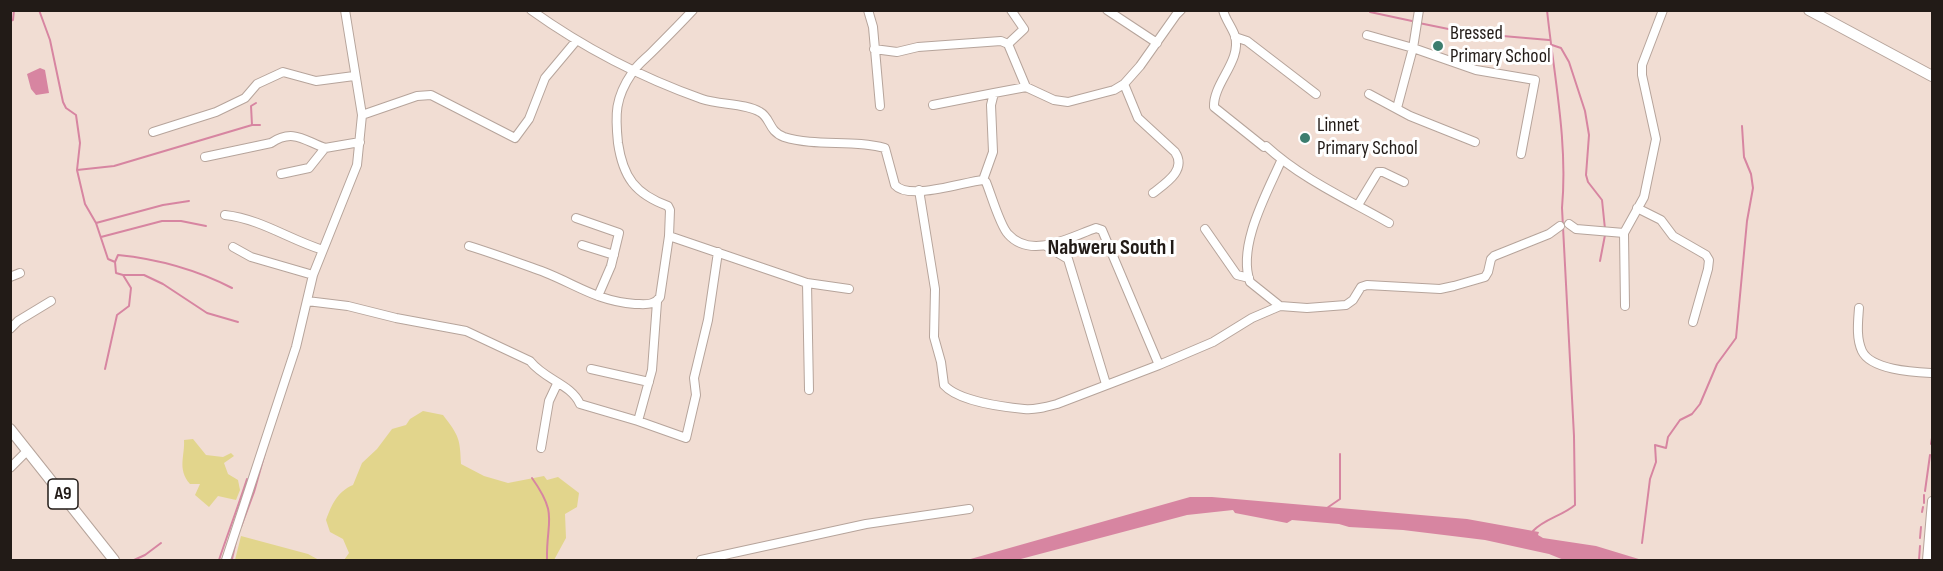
<!DOCTYPE html>
<style>
body{margin:0}
#map{position:relative;width:1943px;height:571px;overflow:hidden;background:#f1ddd3;font-family:"Sofia Sans Condensed",sans-serif}
canvas{display:block}
.frame{position:absolute;inset:0;border:12px solid #221b17;pointer-events:none}
</style>
<div id="map">
<canvas width="1943" height="571"></canvas>
<div class="frame"></div>
</div>
<script>
const g = document.querySelector('canvas').getContext('2d');
g.lineJoin = 'round';
function paint(path, color) { g.fillStyle = color; g.fill(path, 'evenodd'); }
function trace(path, color, width, dash) { g.strokeStyle = color; g.lineWidth = width; g.lineCap = dash ? 'butt' : 'round'; g.setLineDash(dash || []); g.stroke(path); }
function label(font, color, halo, rows, align = 'center') {
  g.font = font + ' "Sofia Sans Condensed",sans-serif'; g.lineWidth = 6; g.setLineDash([]); g.textBaseline = 'middle'; g.strokeStyle = halo; g.fillStyle = color; for (const [text, x, y, turn = 0] of rows) {
    g.save(); g.translate(x, y); g.rotate((+turn || 0) * Math.PI / 180); g.textAlign = isNaN(turn) ? turn : align; if (halo) g.strokeText(text, 0, 0); g.fillText(text, 0, 0); g.restore();
  }
}
const green = new Path2D(`
 M423,411l20,4c16,21 17,23 18,49l23,12 24,7 36,-7 3,4 11,-3 21,16 -2,14 -12,7 1,24 -12,22h-210l5,-7 -6,-14 -13,-7 -4,-12c6,-16 11,-28 27,-35l9,-22 15,-14 15,-20 14,-4 4,-6z
 M193,439l13,16 17,2 8,-4 3,3 -10,7 4,11 10,6 2,10 -4,10 -18,-4 -9,11 -14,-12 5,-11h-10c-13,-15 -5,-28 -6,-44z
 M241,536l67,18 11,6h-84z`);
const water = new Path2D(`
 M40,68l5,2 4,23 -13,2 -5,-6 -4,-15z
 M1190,497h22l255,22 72,13 -1,3 5,3 53,8 46,14h-78l-15,-6 -64,-14 -82,-10 -54,-3 -10,-3 -47,-4 -5,3 -52,-10 -2,-3 -46,5 -170,45h-50z`);
const stream = new Path2D(`
 M39,10l11,30 13,62 3,6 10,7 4,28 -3,27 8,34 11,19 12,36 7,3 1,11 7,2 8,13 -2,18 -12,9 -12,54
 M1370,12l42,9
 M10,21l3,-1 1,-10
 M1419,23l49,10 81,7
 M1552,45l9,3 8,14 16,49 4,24 -3,40 2,7 14,18 3,29
 M252,125l-1,-19 5,-3
 M77,170l37,-4 138,-41h8
 M96,223l67,-18 26,-4
 M101,237l61,-16h19l25,5
 M1600,261l5,-26
 M115,262l3,-7c40,4 79,15 114,33
 M123,275h21l19,9 44,29 31,9
 M1931,444l1,-6
 M532,478c27,38 14,42 15,82
 M1925,491l5,-36
 M1924,503v-8
 M1327,508l13,-9v-45
 M1922,512l1,-5
 M241,527l13,-35 11,-39
 M1533,531c11,-12 29,-15 42,-26l-1,-69 -12,-228c6,-66 -8,-131 -15,-198
 M1920,538l1,-11
 M1642,543l8,-64 6,-17 -1,-17 11,3 2,-11 12,-17 12,-6 8,-10 17,-40 19,-26 11,-117 6,-33 -2,-14 -7,-17 -2,-31
 M232,559l4,-18
 M134,560l11,-5 16,-12
 M219,560c9,-27 19,-53 28,-81
 M1919,560l1,-14`);
const minor = new Path2D(`
 M531,10c53,38 109,67 171,89 17,6 43,4 58,13 11,6 8,19 24,25 32,10 69,2 101,11l10,37c14,16 68,-3 88,-5
 M693,10c-14,15 -28,29 -42,43 -6,6 -14,12 -19,20 -17,25 -17,41 -14,70 5,34 17,51 50,63l2,4 -1,26 138,47 42,6
 M868,10l5,17 7,79
 M1107,10l50,33
 M1223,10c2,9 9,17 12,26 7,25 -22,47 -21,71l50,40 2,-1c36,33 81,53 123,77
 M1367,35l46,13 63,22 59,10 -14,74
 M1235,37l12,4 69,53
 M1008,44l16,-15 -13,-19
 M874,49l23,3 21,-5 83,-6 7,3 18,43 28,13 14,2 46,-12 10,-6 16,-18 36,-51 5,-5
 M1124,84l14,34 37,34c12,18 -9,31 -22,41
 M1369,94l41,22 65,26
 M933,105l61,-12
 M1397,108l16,-60 6,-38
 M362,115l55,-19 14,-1 84,43 14,-19 16,-41 31,-37
 M153,132l63,-20 29,-14 12,-14 26,-12 33,9 38,-5
 M205,157l66,-14c22,-15 34,-2 54,5
 M281,174l28,-6 16,-20 35,-6
 M983,180l3,2c5,12 14,44 22,52 23,26 62,3 88,-6l6,2 57,135
 M983,180l10,-28 -2,-47 3,-12 32,-6
 M919,190l16,99 -1,48 7,25 3,23c14,16 59,22 80,24 12,1 22,-2 33,-5l102,-39 54,-23 39,-24 28,-12 27,2 39,-3 7,-5 8,-13 6,-2 73,4 14,-3 31,-9 3,-5 3,-13 3,-3 55,-22 11,-8
 M1358,205l20,-33h5l21,10
 M1637,208l24,12 12,16 33,19 3,5 -1,9 -15,53
 M225,215c36,4 65,25 98,35
 M576,218l43,15 -8,33 -13,30
 M1569,224l7,5 48,4
 M1205,229l32,46 12,3
 M582,245l32,10
 M469,246c26,8 50,17 75,26 33,13 53,29 91,32 10,0 19,2 25,-7l9,-61
 M1046,246l22,13 38,125
 M233,247l18,10 62,18
 M10,277l10,-4
 M807,283l2,107
 M307,301l41,5 48,12 70,13 64,30c15,19 41,23 50,43l58,17 48,17 10,-43 -2,-17 14,-58 10,-68
 M1280,306l-30,-24c-13,-36 17,-89 31,-121
 M1625,306l-1,-73 20,-36 12,-58 -14,-64v-10l21,-55
 M1859,308c-1,14 -3,30 3,43 9,19 52,21 70,22
 M10,329l8,-8 33,-20
 M591,369l58,13
 M638,421l14,-51 5,-68
 M541,448l8,-47 8,-17
 M10,468l17,-17
 M226,560l70,-213 17,-72 44,-110 5,-50 -17,-105
 M701,560l165,-36 103,-15
 M1927,560l5,-59`);
const major = new Path2D(`
 M1809,10l123,66
 M10,429l104,131`);
const markers = [
 [1438,46,6,"#3c7d6e"],
 [1305,138,6,"#3c7d6e"]
];
const shields = [
 [63,494,30]
];
const shieldNames = [
 ["A9",63,494]
];
const poiNames = [
 ["Bressed",1450,34],
 ["Primary School",1450,57],
 ["Linnet",1317,126],
 ["Primary School",1317,149]
];
const quarterNames = [
 ["Nabweru South I",1111,248]
];
paint(green, '#e2d58c');
paint(water, '#d785a1');
trace(stream, '#d785a1', 2);
trace(minor, '#b6a49b', 10);
trace(major, '#b6a49b', 12);
trace(minor, '#fff', 8);
trace(major, '#fff', 10);
for (const [x, y, r, color] of markers) { const dot = new Path2D(); dot.arc(x, y, r, 0, 2 * Math.PI); g.fillStyle = color; g.fill(dot); trace(dot, '#fff', 2); }
for (const [x, y, w] of shields) { const box = new Path2D(); box.roundRect(x - w / 2, y - 15, w, 30, 4.5); g.fillStyle = '#fff'; g.fill(box); trace(box, '#221b17', 1.5); }
label('bold 18px', '#221b17', null, shieldNames);
label('20px', '#221b17', '#fff', poiNames, 'left');
label('bold 22px', '#221b17', '#fff', quarterNames);
</script>
